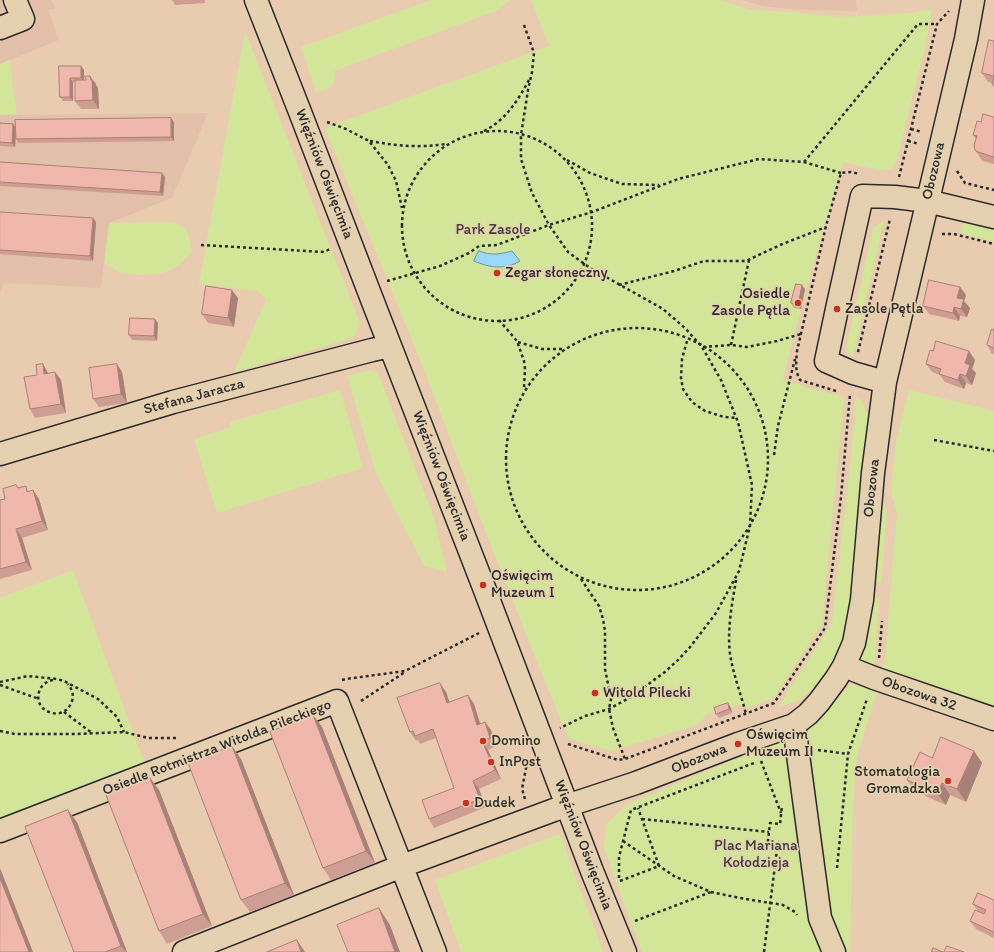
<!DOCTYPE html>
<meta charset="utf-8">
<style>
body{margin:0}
canvas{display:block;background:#e9ccaf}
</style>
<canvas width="994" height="952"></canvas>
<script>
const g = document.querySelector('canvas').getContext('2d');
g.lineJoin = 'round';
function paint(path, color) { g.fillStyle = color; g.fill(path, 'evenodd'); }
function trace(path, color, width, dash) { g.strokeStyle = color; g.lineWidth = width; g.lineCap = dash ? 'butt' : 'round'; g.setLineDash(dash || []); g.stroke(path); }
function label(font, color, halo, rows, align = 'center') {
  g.font = font + ' Itim,sans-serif'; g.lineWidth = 3.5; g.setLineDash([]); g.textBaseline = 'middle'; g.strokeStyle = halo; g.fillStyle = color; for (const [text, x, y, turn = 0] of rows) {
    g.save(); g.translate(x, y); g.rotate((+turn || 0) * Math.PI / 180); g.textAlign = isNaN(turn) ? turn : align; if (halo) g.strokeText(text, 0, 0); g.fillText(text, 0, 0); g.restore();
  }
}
const built = new Path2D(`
 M0,0h52l3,8 -7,2 11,30 -59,24z
 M742,0h114l1,11 -68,-2 -26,-3z
 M208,113l-36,85 -63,25 -8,65 -97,-5 -4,9v-177z`);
const green = new Path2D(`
 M431,0h79l-14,11 -162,60c0,2 1,4 1,6 0,10 -11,14 -19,15l-15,-45z
 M531,0h188l33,10 40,2 50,5 70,-4 20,-4 -7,38 -28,112 -5,10 -14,1 -35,-8 -36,124 -24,93 22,8 39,10 -22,227 -48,74 -25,9 -11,-2 -31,10 -10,10 -85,26 -43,-12 -28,-67 -63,-160 -53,-140 -100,-244 224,-82z
 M245,31l115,292 -2,6 -5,9 -119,34 32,-72 -8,-9 -59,-7z
 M9,60l8,55h-17v-51z
 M884,221l-31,135h-2l-3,-5 -1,-6 26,-116 3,-3z
 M963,221l31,6v15l-33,-9z
 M173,222l13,7 3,8 2,16 -13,13 -15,7 -22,2 -20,-2 -17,-10 5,-40z
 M371,370l7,3 56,145 13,54 -23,-6 -49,-95 -28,-95z
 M340,390l23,78 -146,45 -23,-74 37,-12 -1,-5z
 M909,390l85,21v300l-113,-39 4,-14 12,-145 -6,-20 5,-51z
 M855,396c7,4 12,13 13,21l-20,195 -4,22 -8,22 -8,14 -17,20 -13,10 -20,8 54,-85 20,-175 3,-28z
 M882,499l5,13 -6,71 -6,-2v-2z
 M73,570l73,197 -146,57v-226z
 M879,597l-4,63 -4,11 -11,-10 9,-29 5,-33z
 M852,684l25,7 -20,66 -4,52 -3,143h-208l-38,-104 2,-23 20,-20 179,-75z
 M560,834l43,118h-142l-26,-72z`);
const water = new Path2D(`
 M479,251c12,5 22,3 33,0l8,10c-15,9 -30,7 -46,0z`);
const path = new Path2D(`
 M524,25l10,28 -2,19 -4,18 -7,45v24l11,34 17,32 19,27 22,16 73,41 23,20 16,18 19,33 17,42 14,63 -2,41 -11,45 -23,42 -25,33 -12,13 -14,13 -36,26 -20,11 -24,7 -25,12
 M327,122l19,7 23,12 19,24 8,16 6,27
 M911,129l11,3
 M484,131c22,-11 34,-31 45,-51
 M402 226a95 95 0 1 1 190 0a95 95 0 1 1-190 0Z
 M370,141c26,5 50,7 76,3
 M908,141l11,3
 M567,160l23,13 32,11 37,1
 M804,162l114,-138h19
 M957,171l8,12 29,7
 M899,177l38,-153 12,-13
 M942,234h12l40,10
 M201,245l123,7 6,-3
 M387,281l53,-15 29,-13 10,-7 18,-1 52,-20 43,-13 86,-33 81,-20 45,3 37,11
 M619,285l55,-14 30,-10h42l34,-16 46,-18
 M499,320l18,21 7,20 1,8 -1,19
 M506 459a131 131 0 1 1 262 0a131 131 0 1 1-262 0Z
 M687,341l-5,18 -1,19 2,11 9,13 13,9 19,6 13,1
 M518,342l24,7h21
 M731,345l18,-85
 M703,347l28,-2 16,2 30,-6 24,-7
 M858,352l32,-133
 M836,391l-36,-11c-5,-9 -4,-18 -3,-29l29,-125 15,-53 10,-1 9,2
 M934,440l60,11
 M774,455l4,-29 17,-67
 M581,579l18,27 4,13 2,12v38l6,30 -2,10 4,19 12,31
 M736,580c-4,24 -9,49 -6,74 3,20 11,40 16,60
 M879,658l3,-37
 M53,680c-6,1 -12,5 -14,12 -6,21 26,31 33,9 2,-6 0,-12 -4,-17
 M342,680l4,-1 59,-8 74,-38
 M0,682l28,-6 29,3 7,2 34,18 19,18 7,15
 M0,685l39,14
 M361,701l44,-29
 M64,712l28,21
 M0,731l15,3h60l49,-2 24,6h30
 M568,744l50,16 7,-1 149,-56 51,-75 16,-131 9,-103
 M818,750l30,4
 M761,761l20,52
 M525,799l-3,-10 5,-26
 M642,819l127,13
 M623,841l51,35 37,16 29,6 43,7 12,7 2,3
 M837,868l11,-114 19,-55
 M619,878v-21l12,-47 123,-47
 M620,881l39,-15 -21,-58
 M635,921l76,-29
 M764,952l14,-110 -10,-1 2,-18 10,1 2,-18`);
const minor = new Path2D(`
 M256,0l44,112 73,190 110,283 109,286 33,81
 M0,28l23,-9 -8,-19
 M885,382l-32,-9 -27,-12 11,-52 25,-113 33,1 32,4 67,16
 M0,454l173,-52 199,-52 18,-4
 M844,666l30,12 120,41
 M794,725l26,193 14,34
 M0,831l337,-130 98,251
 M184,952l218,-86 152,-56 82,-27 102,-39 56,-19 14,-11 11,-12 17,-23 8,-13 10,-23 8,-43 11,-127 12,-91 81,-343 7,-39`);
const wall = new Path2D(`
 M172,0h33v3l-30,2z
 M994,41v47l-2,-4v-1l-4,-1 -6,-9z
 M59,66h22l3,4v10l12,4v1l2,3 1,21h-18l-6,-8v-19h-2v19h-10l-3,-4z
 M994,117v47l-11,-3 -2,-2 -6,-9 1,-10 -3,-5 8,-13z
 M174,122v19l-156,2 -2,-5 -1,9 -15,-1v-23l15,4z
 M0,162l165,15 -2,19 -163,-10z
 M0,212l96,10 -3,39 -93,-7z
 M960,287l6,8 -2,6 6,7 -3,9 -7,-1 -1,5 -30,-7 -6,-8z
 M805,289l-4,20 -7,-1 -3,-5z
 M238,298l-4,29 -26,-4 -6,-9z
 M158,323l-1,18 -25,-1 -3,-5z
 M994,330v24h-2l-5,-9z
 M975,360l-3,9 4,4 -4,12 -6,-2 -2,6 -19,-7 -5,-7 -8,-3 -6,-8z
 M43,364l5,9 13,7 5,33 -31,5 -5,-9 7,-34z
 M122,372l5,31 -28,4 -6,-8z
 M19,488l11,3 3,-1 6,9 9,31 -26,8 10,32 -32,9v-79l5,-1z
 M446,692l3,10 25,2 6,20 5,-2 6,8 5,16 -8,4 13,29 -22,10 7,18 -52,21 -5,-9 25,-31 -18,-50 -16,6 -2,-4 -2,1 -6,-9z
 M728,703l3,5 1,5 -13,5 -3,-4z
 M313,715l9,12 53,136 -44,17 -8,-12z
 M974,751l8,12 -16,39 -16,-7 -4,10 -30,-13 -9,-12 25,-22z
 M241,759l53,136 -44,17 -9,-12z
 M150,778l9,12 53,136 -45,18 -8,-13z
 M77,822l50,130h-53z
 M994,900v38l-18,-9 -6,-8 8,-10 -5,-7z`);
const shadedWall = new Path2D(`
 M81,66l3,4v12l-3,-4z
 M90,76l6,8v1l2,3 1,21 -6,-9z
 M70,78l3,4v19l-3,-4z
 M171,118l3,4v19l-3,-4z
 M13,124l3,4 -1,19 -3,-4z
 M162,173l3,4 -2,19 -3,-4z
 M93,218l3,4 -3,39 -3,-5z
 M802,285l3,4 -4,20 -3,-4z
 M960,287l6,8 -2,6 6,7 -3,9 -6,-8 -4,-11z
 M232,290l6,8 -4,29 -6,-9z
 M954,307l6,9 -1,5 -6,-8z
 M155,319l3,4 -1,18 -3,-5z
 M969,351l6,9 -3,9 4,4 -4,12 -6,-9 -1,-13z
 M43,364l5,9 -4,1z
 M117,364l5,8 5,31 -6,-9z
 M55,372l6,8 5,33 -5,-9z
 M960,374l6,9 -2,6 -6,-9z
 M33,490l6,9 9,31 -6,-9z
 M16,529l6,9 10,32 -6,-8z
 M440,683l6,9 7,20 -6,-9z
 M468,695l6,9 9,29 -6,-8z
 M728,703l3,5 1,5 -3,-4z
 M313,715l9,12 53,136 -9,-12z
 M485,722l6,8 5,16 -6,-8z
 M482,741l6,9 13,29 -6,-9z
 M232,746l9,13 53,136 -9,-12z
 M974,751l8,12 -16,39 -9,-13z
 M150,778l9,12 53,136 -9,-12z
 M473,781l6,8 7,18 -6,-8z
 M942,783l8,12 -4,10 -9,-12z
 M68,810l9,12 50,130h-1l-5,-6z
 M0,868l33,84h-4l-29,-74z
 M379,908l11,17 10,27h-5z
 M297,940l8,12h-4z`);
const building = new Path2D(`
 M989,40l5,1v44l-2,-1 2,-8 -12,-3z
 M59,66h22v12h-11v19h-10z
 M85,76h5l1,4h1l1,20 -18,1v-21h11z
 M983,114l11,3v40l-16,-5 -3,-2 -1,-5 3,-9 -4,-1 4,-14 4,1z
 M171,118v19l-155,2 -1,-19z
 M0,123l13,1 -1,19 -12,-1z
 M0,162l162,11 -2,19 -160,-10z
 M0,212l93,6 -3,38 -90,-6z
 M929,280l31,7 -3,11 7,1 -3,10 -7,-2 -1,6 -30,-7z
 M796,284l6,1 -4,20 -7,-2z
 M206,286l26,4 -4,28 -26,-4z
 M130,318l25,1 -1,17 -25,-1z
 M992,329l2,1v18l-7,-3z
 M936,341l33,10 -4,12 5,2 -4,11 -6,-2 -2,6 -19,-6 2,-5 -15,-5 4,-14 3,1z
 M43,364l1,10 11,-2 6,32 -31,5 -6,-32 13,-2 -1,-10z
 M117,364l4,30 -28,5 -4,-31z
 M16,485l2,3 8,-2 1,6 6,-2 9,31 -26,8 10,33 -26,7v-69l5,-1 -2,-10z
 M440,683l7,20 21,-8 9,30 8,-3 5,16 -8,3 13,29 -22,11 7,18 -51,20 -7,-19 32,-12 -21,-59 -18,7 -2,-5 -3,1 -13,-34z
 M728,703l1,6 -13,5 -2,-6z
 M313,715l53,136 -43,17 -53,-136z
 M941,737l33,14 -17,38 -15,-6 -5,10 -30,-13 13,-28 12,6z
 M232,746l53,137 -44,17 -53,-137z
 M150,778l53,136 -44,17 -53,-136z
 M68,810l53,136 -16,6h-31l-49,-125z
 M0,878l29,74h-29z
 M978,893l16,7v32l-24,-11 5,-11 9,4 2,-4 -13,-6z
 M379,908l16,44h-47l-11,-27z
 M297,940l4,12h-34z
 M947,946l17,6h-20z
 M933,948l10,4h-11z`);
const markers = [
 [497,273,4,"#c8321e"],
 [798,303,4,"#c8321e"],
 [837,309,4,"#c8321e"],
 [483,585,4,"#c8321e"],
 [595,693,4,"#c8321e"],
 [483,741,4,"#c8321e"],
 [738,744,4,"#c8321e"],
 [491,762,4,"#c8321e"],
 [948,781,4,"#c8321e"],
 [466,803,4,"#c8321e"]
];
const streetNames = [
 ["Obozowa",934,171,-77],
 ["Więźniów Oświęcimia",324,174,69],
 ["Stefana Jaracza",194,397,-15],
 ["Więźniów Oświęcimia",441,476,69],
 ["Obozowa",872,488,-84],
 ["Obozowa 32",919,694,19],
 ["Osiedle Rotmistrza Witolda Pileckiego",217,748,-21],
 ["Obozowa",699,759,-22],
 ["Więźniów Oświęcimia",583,845,69]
];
const parkNames = [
 ["Park Zasole",493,230],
 ["Plac Mariana",756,846],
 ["Kołodzieja",756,863]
];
const poiNames = [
 ["Zegar słoneczny",505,273],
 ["Osiedle",790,294,"right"],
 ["Zasole Pętla",790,311,"right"],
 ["Zasole Pętla",845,309],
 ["Oświęcim",491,576],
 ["Muzeum I",491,593],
 ["Witold Pilecki",603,693],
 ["Oświęcim",746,735],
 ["Muzeum II",746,752],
 ["Domino",491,741],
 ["InPost",499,762],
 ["Stomatologia",940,772,"right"],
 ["Gromadzka",940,789,"right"],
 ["Dudek",474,803]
];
paint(built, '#e3c0a9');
paint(green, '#d2e599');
paint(water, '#9ad9fb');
trace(water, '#6e93a8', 1);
trace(minor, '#2b2b2b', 25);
trace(path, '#2b2b2b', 2.5, [3, 3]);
trace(minor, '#e5d0af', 22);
paint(wall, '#ce9e94');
paint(shadedWall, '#a88178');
paint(building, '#f0b8ac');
trace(building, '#a88178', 1);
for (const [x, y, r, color] of markers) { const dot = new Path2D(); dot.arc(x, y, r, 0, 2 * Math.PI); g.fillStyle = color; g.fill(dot); trace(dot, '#e5d0af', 1.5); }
label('15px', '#2b2b2b', '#e5d0af', streetNames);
label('15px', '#3c3e36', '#e5d0af', parkNames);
label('15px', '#2b2b2b', '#e5d0af', poiNames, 'left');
</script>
